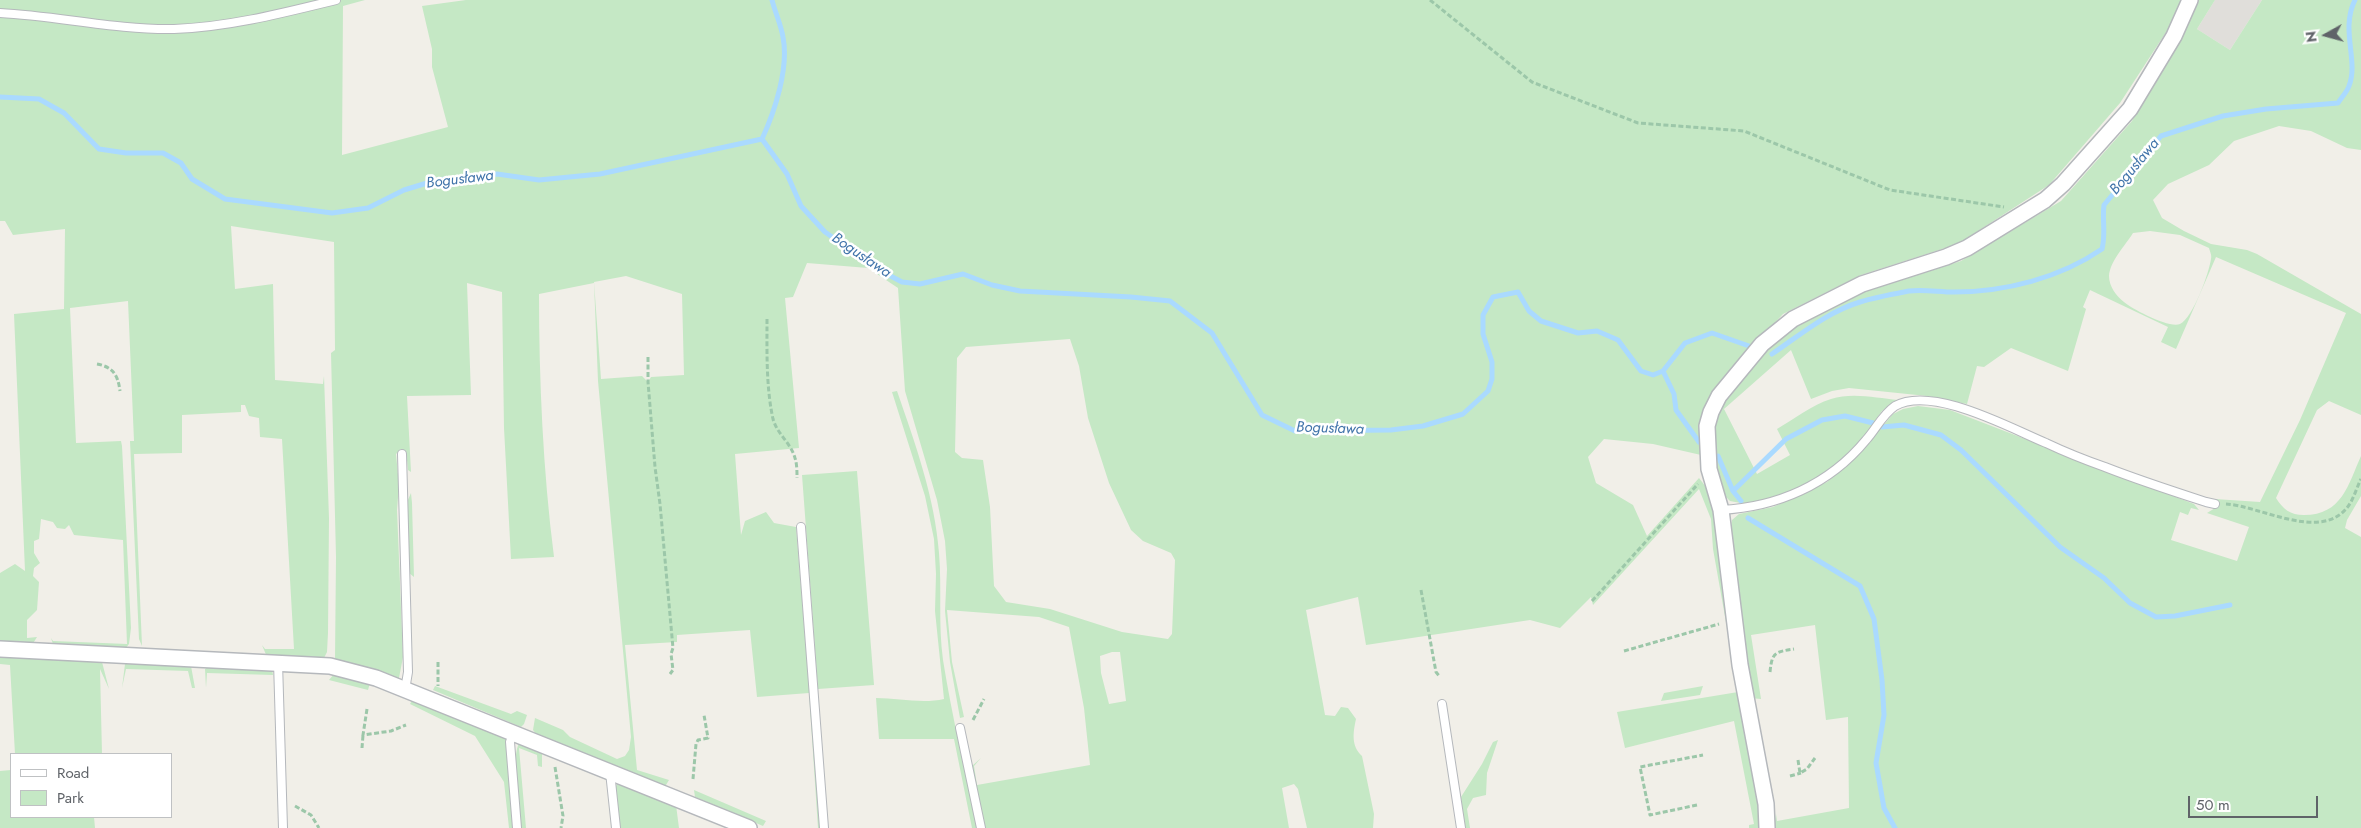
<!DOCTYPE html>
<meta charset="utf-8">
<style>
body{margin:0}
#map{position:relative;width:2361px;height:828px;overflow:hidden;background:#f1efe8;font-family:Jost,sans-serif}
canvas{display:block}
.legend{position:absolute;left:10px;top:753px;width:162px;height:65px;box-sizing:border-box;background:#fff;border:1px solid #bfc1c3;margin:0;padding:6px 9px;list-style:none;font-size:15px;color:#5f6368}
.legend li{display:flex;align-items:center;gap:10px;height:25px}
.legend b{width:25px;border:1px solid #bfc1c3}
.north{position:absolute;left:2301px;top:10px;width:50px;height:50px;-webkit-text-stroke:4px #fff;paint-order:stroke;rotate:263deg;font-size:14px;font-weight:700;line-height:20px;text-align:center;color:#5f6368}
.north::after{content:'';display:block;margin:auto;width:18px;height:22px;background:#5f6368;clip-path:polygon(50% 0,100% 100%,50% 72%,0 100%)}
.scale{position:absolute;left:2188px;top:796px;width:130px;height:22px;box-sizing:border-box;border:2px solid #5f6368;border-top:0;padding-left:6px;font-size:15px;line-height:18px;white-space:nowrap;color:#5f6368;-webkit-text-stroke:4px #fff;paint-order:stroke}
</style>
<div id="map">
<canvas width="2361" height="828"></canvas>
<ul class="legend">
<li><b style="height:6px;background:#fff"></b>Road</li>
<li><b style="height:14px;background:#c5e8c5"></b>Park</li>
</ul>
<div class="north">N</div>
<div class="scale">50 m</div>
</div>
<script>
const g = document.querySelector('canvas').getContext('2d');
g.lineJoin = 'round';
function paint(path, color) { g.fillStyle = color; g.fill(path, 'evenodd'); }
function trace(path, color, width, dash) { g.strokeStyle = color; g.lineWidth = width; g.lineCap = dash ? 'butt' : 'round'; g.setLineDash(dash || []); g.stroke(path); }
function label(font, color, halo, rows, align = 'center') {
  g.font = font + ' Jost,sans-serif'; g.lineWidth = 5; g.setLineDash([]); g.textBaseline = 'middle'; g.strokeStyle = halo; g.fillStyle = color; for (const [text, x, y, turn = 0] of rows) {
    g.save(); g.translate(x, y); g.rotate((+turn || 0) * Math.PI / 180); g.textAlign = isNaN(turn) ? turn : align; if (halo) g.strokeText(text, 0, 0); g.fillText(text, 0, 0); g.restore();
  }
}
const industrial = new Path2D(`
 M2215,0h47l-32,50 -33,-21z`);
const green = new Path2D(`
 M0,0h365l-22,6 -1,149 106,-28 -16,-60v-18l-10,-43 44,-6h1715l-11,26 -50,77 -71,82 -91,59 -97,31 -78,39 -46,50 -36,91 -48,-11 -49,-5 -16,18 8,26 37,22 14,31 52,-58 10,13 5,20 18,145 -19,-107 -2,-30 -12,-30 -106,116 -2,-8 -31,31 -30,-8 -164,25 -8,-48 -52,13 19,105 10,1 6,-9 7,1 8,11c-3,14 -5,27 6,37l12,58 -1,14h-66l-9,-39 -4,-5 -12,4 7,40h-305l-12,-62 9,-8 -7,8 3,19 113,-20 -6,-57 -15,-81 -30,-10 -92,-7 5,52 12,55 -4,1 -10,-56 -5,-51 2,-42 -2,-28 -8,-41 -32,-109 -7,-103 -30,-20 -61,-5 -14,34 -8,1 14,150 -64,6 6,81 4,-14 21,-9 8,11 22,4 25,301h-3l-9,-135 -52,4 -7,-67 -73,5v7l-52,3 12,125 32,10 -3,5 -3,1 -126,-51 -4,-5 2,-12 28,12 7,7 47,22 8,-3 4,-6 2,-13 -33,-356 -4,-98 -55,11c0,87 4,176 15,263l-43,2 -7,-131 -2,-136 -35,-9 4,112 -64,1 4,76 -3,-2 -2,-19 -5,-2 -5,5 3,31 -2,25 6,147 -4,21 -3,1 -58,-17 -3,-3 1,-102 -5,-204 4,-3 -1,-108 -103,-16 4,63 38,-5 2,96 48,4 1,-8 5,142 -1,115 -1,19 -4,8 -56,-3 -5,-12 3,4h29l-12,-210 -22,-2 -1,-19 -10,-2 -4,-11h-4v7l-59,3v38l-48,1 8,192 -3,-7 -9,-198h4l-6,-140 -58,7 6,135 45,-2 1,5 9,182 -2,16 -4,5 -68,-2 -4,-3 -2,-6 2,3 74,3 -4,-104 -49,-5 -5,-10 -4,4 -8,-1 -4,-6 -12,-3 -2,20 -5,2v12l6,10 -6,5 -1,8 6,6 -2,28 -10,10v18l10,-1 -5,8 -32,-2v-70l15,-9 10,7 -11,-257 50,-5 1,-80 -52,6 -8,-14h-5zM626,276l56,18 2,81 -33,2 -3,5 -6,-6 -41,3 -7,-97zM1070,339l9,27 9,52 21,65 22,47 12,11 28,12 4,7 -3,74 -4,5 -46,-7 -72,-23 -44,-7 -12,-16 -4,-79 -7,-47 -21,-2 -7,-6 2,-94 9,-11zM1112,652h8l6,49 -17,3 -8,-31 -1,-17z
 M2198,0h17l-18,29 33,21 32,-50h99v150l-14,-2 -36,-17 -32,-5 -45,15 -25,24 -41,19 -15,16 9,18 22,13 27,13 36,6 10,4 104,60v101l-32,-14 -12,9 -41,88c7,11 14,17 28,17 38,0 44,-30 57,-59v40l-14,24 -2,8 16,9v291h-587l2,-14 1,7 72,-13 -1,-91 -22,3 -11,-95 -64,10 10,64 -11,-1 -21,-162 3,-16 7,-6 34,-7 54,-25 26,-22 40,-46 10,-5 15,-3 32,4 244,94 5,6 -8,-2 -3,7 -8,-3 -9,28 66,21 12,-34 -42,-14 8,-5v-9l45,3 40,-82 46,-107 -130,-56 -40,92 -15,-7 7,-15 -78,-37 -7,17 3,2 -18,62 -57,-23 -27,19 -7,-1 -10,38 -40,-8 -78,-8 -17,3 -21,8 -20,-49 -67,59 33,65 33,-19 -13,-26c17,-10 35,-24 54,-30 21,-7 46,-1 67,1l-16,11 -22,31 -23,22 -26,18 -24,12 -41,10 -16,-3 -6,-6 -7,-14 -2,-63 10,-22 35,-39 32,-30 72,-35 97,-31 100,-60 71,-80zM2150,231l30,4 29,13c1,4 3,7 2,11 -2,14 -18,59 -31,65 -10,5 -48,-15 -56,-22 -8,-6 -15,-16 -15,-26 1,-15 16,-30 24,-43z
 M897,391c18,52 38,107 42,162 3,36 -1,71 4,107 9,56 22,112 35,168h-6l-18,-89h-75l-3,-41c22,0 46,6 68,1l-9,-88 1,-37 -2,-35 -9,-43 -33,-104z
 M857,471l17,214 -56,4 -16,-214z
 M411,493l1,10 2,74 -5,-4 -2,-71z
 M0,657l102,5 7,27 -9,-20 2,85h-87l-5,-89 -10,-1z
 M125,664l66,2 4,22h-3l-4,-17 -62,-2 -4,19z
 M208,667l64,2 1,6 -66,-2 -1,15 -1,-19z
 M334,674l36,9 -2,7 -39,-10z
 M435,686l76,28 6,-3 10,4 -3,9 -3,3 -88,-37z
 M1703,686l-3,9 -39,6 3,-8z
 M1738,692l21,110 2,26h-12v-3l5,-1 -20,-103 -109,27 -8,-36z
 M413,699l93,39 7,90h-4l-5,-46 -29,-46 -65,-32z
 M1498,740l-11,33 -1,22 -13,3 -6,11 3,19h-6l-3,-31 21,-33 11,-22z
 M520,741l22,10v16l-4,-1 -1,-11 -18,-7 7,80h-6c-1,-20 -10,-71 0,-87z
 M11,770v47h83l1,11h-95v-57z
 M618,782l58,23 3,23h-59l-5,-40z
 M694,790l72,31 -3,5 -68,-29z`);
const stream = new Path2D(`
 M0,97l39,2 25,14 35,36 27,4h37l18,10 11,16 33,20 107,14 36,-5 36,-18 33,-10 60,-6 42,6 61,-6 162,-35 25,35 14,32 24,26 56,39 21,11 18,2 43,-10 29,11 28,6 111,6 39,4 42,32 50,82 33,16 96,-1 32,-4 40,-12 25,-23 4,-12v-17l-9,-28v-19l10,-18 25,-5 11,19 12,10 37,12 19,-2 21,9 23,31 12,4 10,-4 22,-28 27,-10 37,13
 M762,139c13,-28 27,-71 21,-102 -2,-12 -8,-25 -11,-37
 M1772,354c28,-19 55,-42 88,-52 16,-5 33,-8 49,-11 14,-2 30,1 45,1 51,0 106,-14 148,-43 4,-15 0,-29 2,-44l57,-69 62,-20 43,-7 72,-6c3,-5 9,-11 11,-17 10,-25 -9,-56 6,-86
 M1663,371l11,23 2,16 23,32
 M1882,427l22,-2 37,10 20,15 99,97 44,31 26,25 26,14 19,-1 55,-11
 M1718,456l15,35 8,10
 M1733,491l53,-52 36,-19 23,-4 28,7
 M1748,518l112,68 14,33 8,61 2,35 -8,48 8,45 11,20`);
const path = new Path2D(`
 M1430,0l102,82 106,41 106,8 146,59 114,17
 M767,319c0,33 -1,68 6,100 4,15 18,24 22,39 2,6 2,14 2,20
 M648,357v25l7,85 5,37 13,144 -2,6 2,16 -3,4
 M97,364c16,3 21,11 23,27
 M2226,504c34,2 91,36 119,6 8,-8 11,-21 16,-31
 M1421,590l15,82 4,5
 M1592,601l106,-117
 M1624,651l95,-27
 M438,662v24
 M1770,672c2,-20 5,-20 24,-23
 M367,709l-4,26 28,-4 15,-6
 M973,720l11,-21
 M362,748l1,-13
 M1798,760l2,13 7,-4 8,-11
 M555,767l8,49 -2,12
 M1790,776l11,-3
 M693,779l3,-35 2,-4 10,-2 -4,-23
 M1697,805l-47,10 -10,-48 63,-12
 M295,806l16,9 8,13`);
const lane = new Path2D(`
 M0,13c58,3 116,17 174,16 55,-2 109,-16 162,-29
 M402,454l6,218 -3,18
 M1721,510c56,-3 108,-25 145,-70 10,-11 16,-25 29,-34 37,-21 115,22 151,37 19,9 39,17 59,24 33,13 67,24 101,35l9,2
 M801,527l23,301
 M278,662l5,166
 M1442,704l19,124
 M960,728l21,100
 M513,733l-3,9 7,86
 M610,772l6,56`);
const street = new Path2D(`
 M0,649l330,17 46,12 373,150
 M1767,828l-1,-24 -26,-139 -19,-155 -12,-41 -2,-43 4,-14 8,-16 43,-52 31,-25 69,-35 84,-27 21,-9 78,-48 18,-16 67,-75 44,-73 16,-36`);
const waterNames = [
 ["Bogusława",2135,167,-50],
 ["Bogusława",460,180,-7],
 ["Bogusława",861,256,34],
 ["Bogusława",1330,429,2]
];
paint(industrial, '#e0deda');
paint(green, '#c5e8c5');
trace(stream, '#aadaff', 5);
trace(lane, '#b5b8bc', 10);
trace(street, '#b5b8bc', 18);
trace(path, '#9cc7a9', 3, [5, 2.5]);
trace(lane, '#fff', 8);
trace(street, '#fff', 15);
label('italic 15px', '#4174aa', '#fff', waterNames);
</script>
